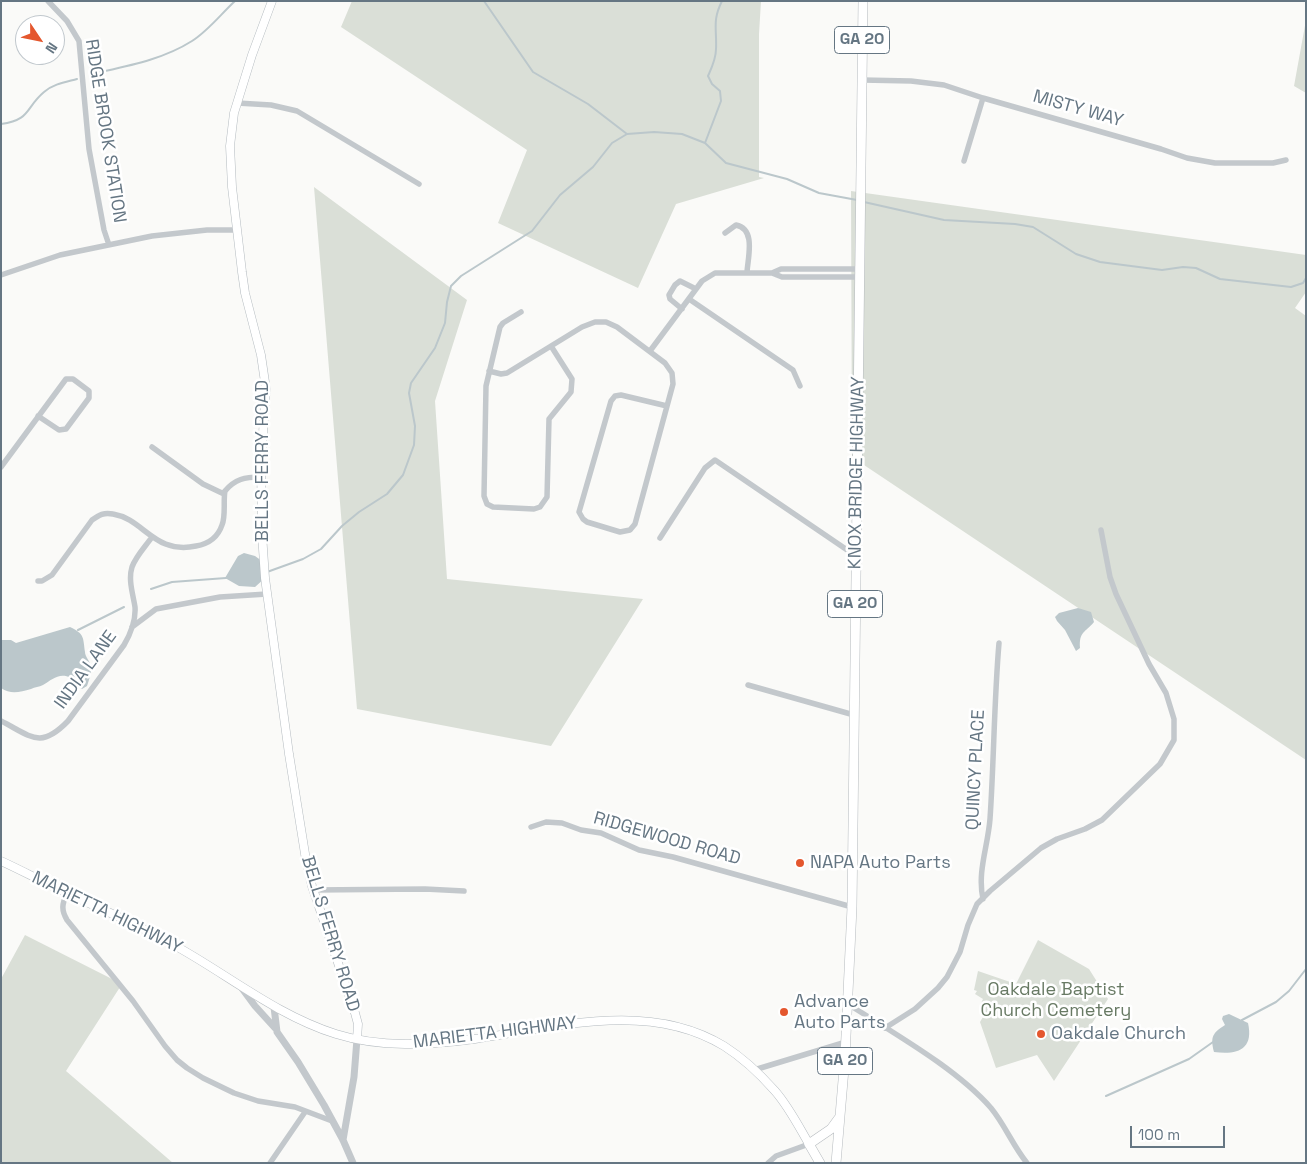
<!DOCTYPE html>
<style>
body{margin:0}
#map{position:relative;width:1307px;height:1164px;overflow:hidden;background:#fafaf8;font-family:"Space Grotesk",sans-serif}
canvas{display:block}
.frame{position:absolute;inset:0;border:2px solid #657683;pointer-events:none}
.north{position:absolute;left:15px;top:15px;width:50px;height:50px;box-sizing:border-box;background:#fff;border:1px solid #c1c8cd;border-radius:50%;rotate:124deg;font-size:14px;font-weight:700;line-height:20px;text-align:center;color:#657683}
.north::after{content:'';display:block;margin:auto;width:18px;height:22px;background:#e4572e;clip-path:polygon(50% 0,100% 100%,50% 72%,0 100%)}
.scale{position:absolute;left:1130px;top:1126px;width:95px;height:22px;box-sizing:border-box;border:2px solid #657683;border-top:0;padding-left:6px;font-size:15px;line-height:18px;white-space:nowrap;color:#657683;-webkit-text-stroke:4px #fff;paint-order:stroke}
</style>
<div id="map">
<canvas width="1307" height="1164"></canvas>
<div class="frame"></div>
<div class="north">N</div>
<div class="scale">100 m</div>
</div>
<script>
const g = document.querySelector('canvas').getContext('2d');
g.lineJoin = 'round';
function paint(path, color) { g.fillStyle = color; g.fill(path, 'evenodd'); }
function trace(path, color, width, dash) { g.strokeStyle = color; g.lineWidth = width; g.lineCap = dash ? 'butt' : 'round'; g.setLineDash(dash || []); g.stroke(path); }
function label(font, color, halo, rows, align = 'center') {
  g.font = font + ' "Space Grotesk",sans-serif'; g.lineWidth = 5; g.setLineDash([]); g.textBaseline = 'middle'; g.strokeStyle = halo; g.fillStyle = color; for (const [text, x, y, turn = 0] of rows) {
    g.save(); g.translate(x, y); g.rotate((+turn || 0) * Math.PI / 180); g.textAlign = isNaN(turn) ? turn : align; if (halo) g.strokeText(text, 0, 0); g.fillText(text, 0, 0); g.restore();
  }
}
const green = new Path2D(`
 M352,1h409l-2,33v143l5,1 -88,26 -38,84 -140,-65 29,-73 -186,-123z
 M1306,20v73l-12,-7z
 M314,187l153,113 -32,101 12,178 196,20 -92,147 -194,-37z
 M851,191l455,64v37l-11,16 11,8v444l-454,-303z
 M25,935l97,49 -56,87 107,92h-172v-184z
 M1038,940l51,29 19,30 -54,82 -17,-26 -41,13 -16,-46 3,-5 -2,-1 4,-8 -5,-3 3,-6 -8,-5 2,-3 -3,-1 4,-19 38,13z`);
const water = new Path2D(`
 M244,553l11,3 11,8 -1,14 -10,9 -16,-1 -14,-8 13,-22z
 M1078,608l13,4 3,10c-9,11 -15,9 -14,26l-4,3 -11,-21 -8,-9 -2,-4 4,-4z
 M70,627c15,7 13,11 15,25 0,5 5,9 6,14 1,6 -2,14 -4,20l-5,3 -9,-3 -2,-8c-12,-6 -19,2 -28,7 -4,2 -8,2 -12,4 -11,3 -20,6 -30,-1v-48h10l5,3z
 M1229,1014l19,9c6,27 -11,32 -34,29 -4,-16 -1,-19 11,-27l-3,-6 1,-3z`);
const stream = new Path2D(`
 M484,1l49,71 55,32 39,30
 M92,74c35,-8 70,-14 100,-33 16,-10 29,-27 43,-40
 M1,124c30,-4 24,-16 43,-32 9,-8 22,-10 33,-13
 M705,143l16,-42 -1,-10 -8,-7 -4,-8c4,-9 8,-17 8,-27 1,-20 -4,-28 6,-48
 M864,202l80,18 71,4 18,3 43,27 24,8 62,8 21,-3 13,1 24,11 71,8 12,-4 3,-5
 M267,572l36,-13 18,-10 21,-23 17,-14 28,-18 16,-19 11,-30 1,-19 -6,-33 2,-10 24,-35 10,-25 2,-21 4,-16 10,-10 71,-45 28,-36 33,-28 19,-24 15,-9 27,-2 28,2 23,9 21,20 61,16 32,14 38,7
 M151,589l21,-7 54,-4
 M78,630l46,-23
 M1242,1020l34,-18 13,-11 17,-22
 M1106,1096l83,-37 24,-17`);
const minor = new Path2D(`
 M48,1l19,20 12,20 10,108 15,81 5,15
 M862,80l49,1 33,4 39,13 178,51 26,9 28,5h58l13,-3
 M237,103l34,2 26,6 122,73
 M964,161l19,-63
 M725,233l11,-8c20,4 12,32 11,47
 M772,273l9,-4h79
 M1,275l59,-20 92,-19 55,-6h31
 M689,299l104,71 7,16
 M682,309l-12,-10 -1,-4 6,-10 5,-4 16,8
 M521,312l-18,11 -3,4 -14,59 -2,110 3,8 6,3 41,2 6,-2 7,-10 2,-78 22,-27 1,-13 -21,-33
 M650,351l52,-70 13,-8h57l10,4h78
 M489,371l12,3 6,-1 75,-46 13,-5h11l11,5 48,36 7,10 1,11 -38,140 -5,6 -10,2 -33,-10 -4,-3 -4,-7 32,-111 4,-5 6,-1 46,11
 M152,447l51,37 21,10
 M1,467l65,-88h7l16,12v7l-23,31 -7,1 -21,-14
 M660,538l45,-70 10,-8 141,96
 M38,581h4l10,-6 40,-55c7,-5 12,-8 21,-6 31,5 41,41 83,32 12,-2 22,-9 26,-21 4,-9 1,-24 3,-34 10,-12 20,-14 35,-14
 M132,627l24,-18 64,-12 47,-3
 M748,685l106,30
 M1,721c30,15 39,29 67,0l56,-76c7,-12 12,-24 11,-38 -2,-13 -7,-27 -3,-40 4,-11 13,-20 20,-30
 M531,827l15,-5 16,1 19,7 20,3 38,17 34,7 179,50
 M313,890l112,-1 39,2
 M67,893c-5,11 -6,17 0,27l66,81 32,45 12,14 10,8 16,10 31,15 24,8 37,6 37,14
 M983,899c-6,-27 5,-53 7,-80 4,-59 4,-117 9,-176
 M848,1004c45,29 108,64 143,104 14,17 22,38 36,55
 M885,1028l30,-19 23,-21 9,-11 13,-25 8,-27 9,-21 13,-13 51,-43 16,-9 28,-10 17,-9 58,-56 14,-24v-21l-8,-26 -17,-29 -33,-70 -6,-17 -9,-47
 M754,1070l92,-28
 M270,1163l35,-51
 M768,1163l8,-7 33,-12`);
const tertiary = new Path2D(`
 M241,987l14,19 20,22
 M274,1007l3,25 21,30 26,43 19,35 10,23
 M343,1140l11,-63 3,-38`);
const secondary = new Path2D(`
 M272,1l-20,54 -18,58 -4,33 2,41 10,85 3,21 16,62 5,34 -5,73 1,72 3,44 24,176 17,106 6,26 43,127 3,11 -1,15
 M1,861c22,10 44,22 66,32 38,18 77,34 114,56 51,29 98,67 155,85 44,14 94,11 139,5 81,-12 174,-39 249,7 19,12 36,28 51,45 14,16 24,36 34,53`);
const primary = new Path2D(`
 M820,1163l-11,-19 22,-15 8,-11
 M836,1163l9,-106 7,-150 11,-906`);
const markers = [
 [800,863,5,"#e4572e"],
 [784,1012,5,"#e4572e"],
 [1041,1034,5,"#e4572e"]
];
const shields = [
 [862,40,55],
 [855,604,55],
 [845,1061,55]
];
const shieldNames = [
 ["GA 20",862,40],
 ["GA 20",855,604],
 ["GA 20",845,1061]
];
const streetNames = [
 ["MISTY WAY",1078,109,16],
 ["RIDGE BROOK STATION",105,131,81],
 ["BELLS FERRY ROAD",263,461,-90],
 ["KNOX BRIDGE HIGHWAY",857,473,-89],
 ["INDIA LANE",86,670,-54],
 ["QUINCY PLACE",976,770,-87],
 ["RIDGEWOOD ROAD",667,839,16],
 ["MARIETTA HIGHWAY",107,913,26],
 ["BELLS FERRY ROAD",330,934,73],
 ["MARIETTA HIGHWAY",495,1033,-7]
];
const poiNames = [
 ["NAPA Auto Parts",810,863],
 ["Advance",794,1002],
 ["Auto Parts",794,1023],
 ["Oakdale Church",1051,1034]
];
const parkNames = [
 ["Oakdale Baptist",1056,990],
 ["Church Cemetery",1056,1011]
];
paint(green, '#dadfd7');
paint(water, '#bbc7cb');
trace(stream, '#bbc7cb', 2);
trace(secondary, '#b3babf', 9);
trace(primary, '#b5babe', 10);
trace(minor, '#c3c8cc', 5.5);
trace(tertiary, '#c3c8cc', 7);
trace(secondary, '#fff', 8);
trace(primary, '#fff', 9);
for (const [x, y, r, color] of markers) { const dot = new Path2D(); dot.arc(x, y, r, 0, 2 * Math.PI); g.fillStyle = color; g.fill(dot); trace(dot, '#fff', 2); }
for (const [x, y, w] of shields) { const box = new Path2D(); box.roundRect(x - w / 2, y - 13.5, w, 27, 4); g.fillStyle = '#fff'; g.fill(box); trace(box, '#657683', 1); }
label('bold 16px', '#657683', null, shieldNames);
label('18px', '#657683', '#fff', streetNames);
label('18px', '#657683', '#fff', poiNames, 'left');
label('18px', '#687a64', '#fff', parkNames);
</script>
